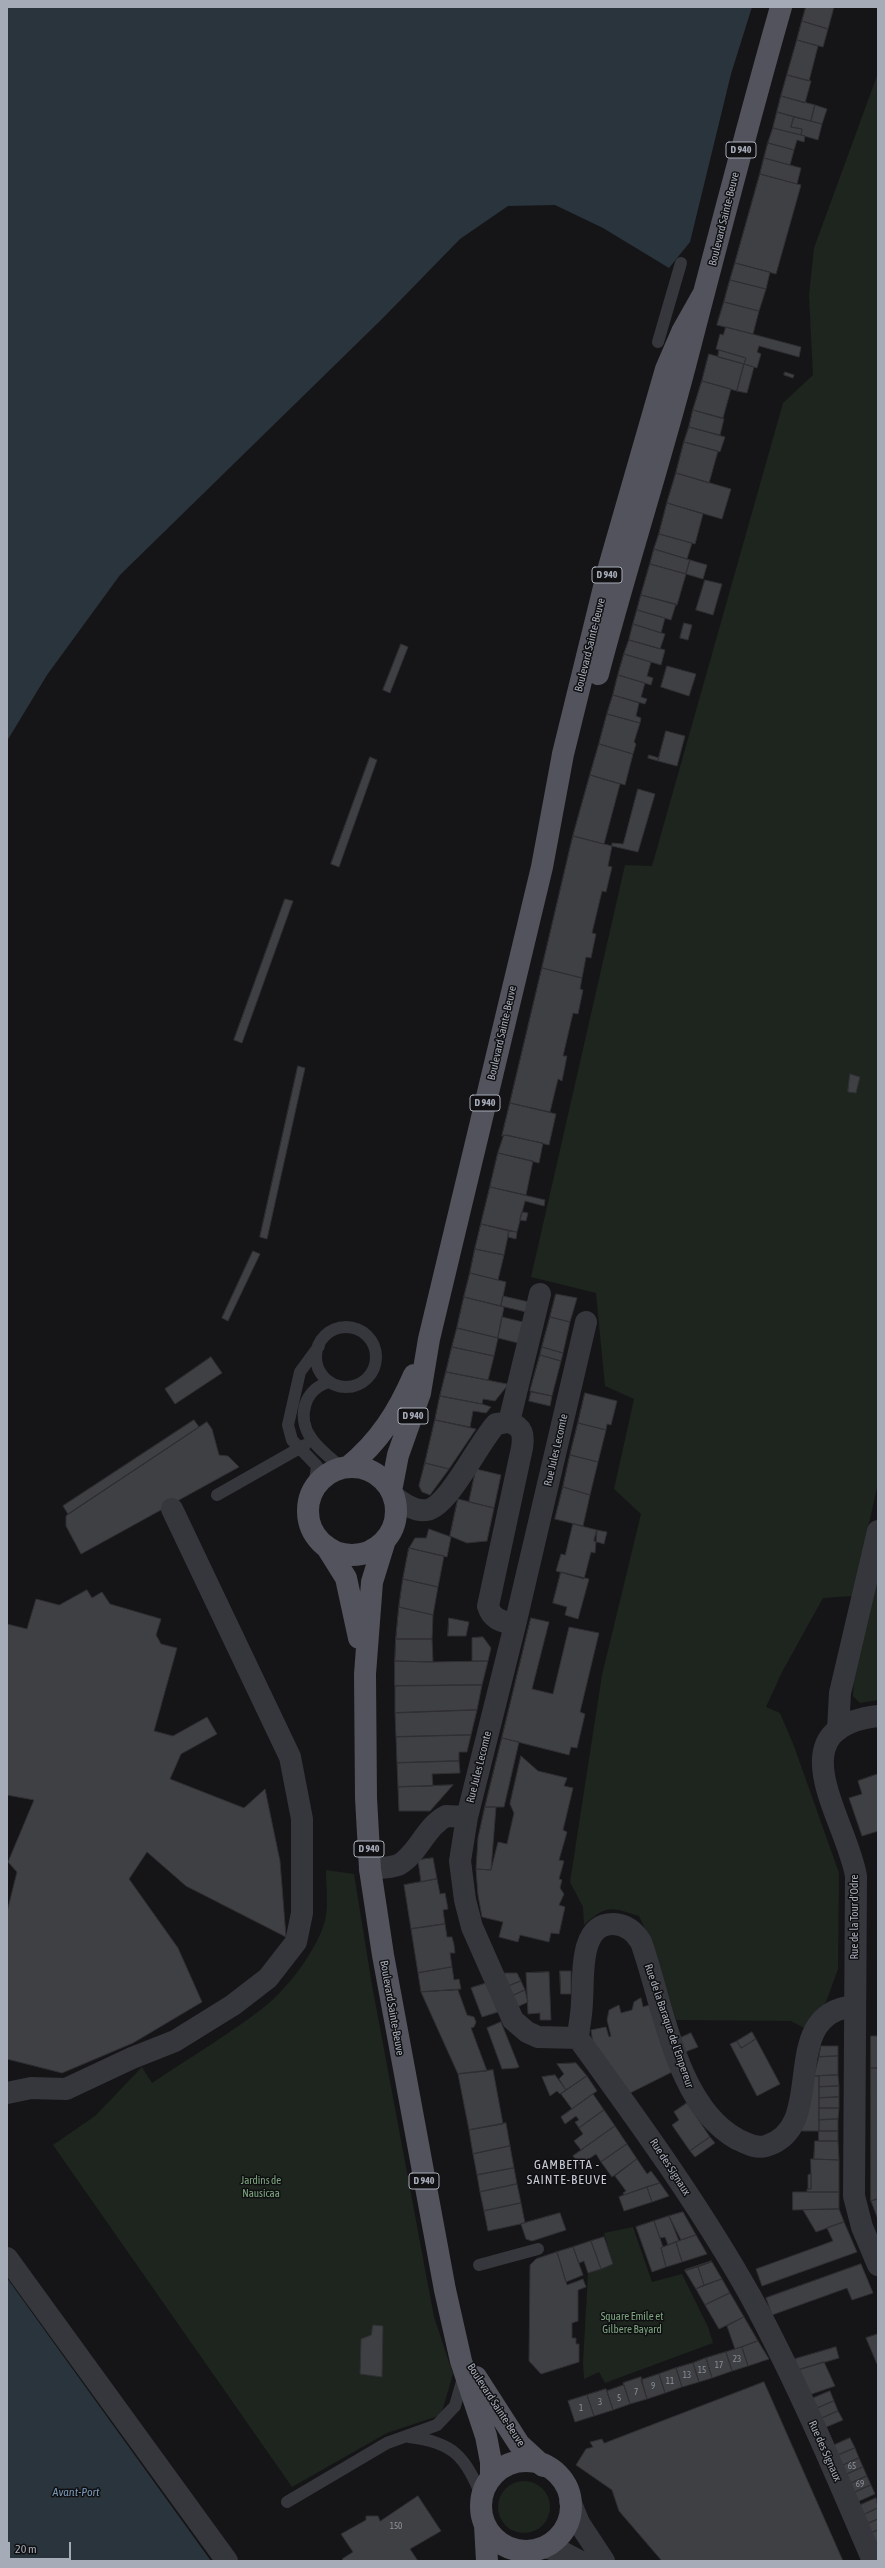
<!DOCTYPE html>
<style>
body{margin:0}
#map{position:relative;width:885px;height:2568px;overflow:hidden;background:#151517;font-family:"Asap Condensed",sans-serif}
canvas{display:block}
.frame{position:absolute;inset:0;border:8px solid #a6abb8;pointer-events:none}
.scale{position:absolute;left:8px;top:2542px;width:63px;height:18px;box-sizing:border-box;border:2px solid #a6abb8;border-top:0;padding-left:5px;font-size:12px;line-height:14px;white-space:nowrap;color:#a6abb8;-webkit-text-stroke:3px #101012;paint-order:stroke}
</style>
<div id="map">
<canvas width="885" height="2568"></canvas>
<div class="frame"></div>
<div class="scale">20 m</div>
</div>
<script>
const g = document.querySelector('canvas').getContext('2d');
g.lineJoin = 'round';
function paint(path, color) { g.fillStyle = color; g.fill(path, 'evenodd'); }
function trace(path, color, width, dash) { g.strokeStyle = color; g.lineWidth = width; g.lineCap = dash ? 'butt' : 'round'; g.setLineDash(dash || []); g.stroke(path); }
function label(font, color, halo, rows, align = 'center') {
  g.font = font + ' "Asap Condensed",sans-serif'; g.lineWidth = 3; g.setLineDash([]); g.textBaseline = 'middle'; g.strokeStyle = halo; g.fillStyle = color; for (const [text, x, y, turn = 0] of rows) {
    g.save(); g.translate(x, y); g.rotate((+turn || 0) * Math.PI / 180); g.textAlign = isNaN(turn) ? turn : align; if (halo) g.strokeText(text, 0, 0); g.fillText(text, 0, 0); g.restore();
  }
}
const green = new Path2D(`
 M878,73v1410l-25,113 -30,2 -41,74 -16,35 14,6 14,33 45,127 -1,96 -12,33 -20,27 -15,-8 -115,-1 -23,-74 -14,-30c-28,-9 -32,-12 -55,9l-1,-18 -13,-25 32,-207 39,-161 -27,-25 20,-90 -29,-13 -9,-93 -65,-16 94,-412 27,1 131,-463 30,-28 -4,-80 5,-47z
 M878,1574v126l-18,3 -7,-7 1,-20z
 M326,1870l28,4 18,111 62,332 19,57 -12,41 -54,18 -95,54 -239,-342 42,-29 47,-49 10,16c37,-25 76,-48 111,-75 24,-18 58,-63 63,-92 2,-15 0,-31 0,-46z
 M633,2227l19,55 30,-8 26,53 5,16 -108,40 -6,-11 -15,7 -1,-16 5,-90 25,-9 -9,-31z
 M498 2507a26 26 0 1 1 52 0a26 26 0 1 1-52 0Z`);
const water = new Path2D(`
 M7,7h745l-21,67 -41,168 -21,26 -66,-40 -48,-23 -47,1 -48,33 -77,79 -263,257 -73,100 -40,66z
 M7,2278l204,283h-204z`);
const building = new Path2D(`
 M806,7h28l-6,22 -26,-8z
 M802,21l26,8 -5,18 -26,-7z
 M797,40l21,6 -9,35 -22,-6z
 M787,75l24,6 -6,22 -24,-7z
 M781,96l34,9 -4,16 -34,-9z
 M815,105l12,4 -5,15 -11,-3z
 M777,112l17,5 -3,10 11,2 -1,6 -28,-7z
 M794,117l28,7 -4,16 -17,-5 1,-6 -11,-2z
 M773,128l32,8 -1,6 -7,-2 -3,10 -26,-7z
 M768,143l26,7 -4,15 -26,-7z
 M764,158l37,10 -4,16 -37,-10z
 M760,174l41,11 -25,89 -41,-11z
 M735,263l35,9 -4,17 -36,-9z
 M730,280l36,9 -7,22 -35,-9z
 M724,302l35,9 -6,23 -36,-9z
 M726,327l75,20 -2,10 -40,-11 -2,6 4,2 -4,14 -13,-4 2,-6 -30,-9 4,-15 3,1z
 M719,350l27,8 -2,6 -26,-7z
 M709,354l35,10 -7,27 -35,-10z
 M744,364l10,3 -7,26 -10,-2z
 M785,372l9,3 -1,3 -9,-3z
 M702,381l29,8 -8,29 -30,-8z
 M693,410l31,9 -4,16 -31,-8z
 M689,427l36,10 -5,15 -36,-10z
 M684,442l34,9 -9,32 -33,-10z
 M676,473l55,16 -9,30 -55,-16z
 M667,503l36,11 -8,30 -36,-10z
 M659,534l33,9 -5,16 -33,-10z
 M654,549l36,11 -4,14 -36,-10z
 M690,560l17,5 -4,14 -17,-5z
 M650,564l36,10 -9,31 -36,-10z
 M705,580l17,4 -9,31 -17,-5z
 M641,595l35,9 -5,16 -34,-10z
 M637,610l28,8 -4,15 -28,-9z
 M684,623l8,2 -4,15 -8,-2z
 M633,624l32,10 -5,15 -31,-9z
 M629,640l36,10 -4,15 -37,-11z
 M401,644l7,3 -18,46 -7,-3z
 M624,654l27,8 -4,14 6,2 -2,7 -33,-10z
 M667,666l29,8 -7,22 -28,-9z
 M618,675l27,8 -4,14 6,2 -2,5 -32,-9z
 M613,695l26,8 -3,13 5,2 -1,5 -33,-9z
 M607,714l33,9 -6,19 2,2 -3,10 -34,-10z
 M666,731l19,5 -8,30 -19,-5z
 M599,744l34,10 -8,31 -35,-10z
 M649,755l10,3 -1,3 -10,-3z
 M370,757l7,3 -38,107 -8,-3z
 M590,775l30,9 -16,60 -31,-8z
 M638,789l17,5 -17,58 -26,-6v-3l11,1z
 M573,836l39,10 -4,20 4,1 -6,25 -4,-1 -10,42 4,1 -5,24 -5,-1 -4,21 -40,-10z
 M285,899l8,2 -51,142 -8,-3z
 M542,968l40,10 -2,11 3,1 -5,24 -5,-1 -10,43h4l-5,25 -4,-2 -8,33 -40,-9z
 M298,1066l7,2 -38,171 -7,-2z
 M850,1074l10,3 -4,16 -8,-1z
 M510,1103l46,11 -7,31 -42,-10 -5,1z
 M504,1135l39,8 -4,20 -41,-10z
 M498,1153l35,8 -7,34 -36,-8z
 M490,1187l55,13 -1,6 -19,-5 -8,31 -36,-8z
 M522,1212l6,1 -2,8 -6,-1z
 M481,1224l28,7 -5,24 -29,-6z
 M509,1231l8,1 -1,7 -8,-2z
 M475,1249l29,6 -6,25 -28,-7z
 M253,1251l7,3 -32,67 -6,-3z
 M470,1273l36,9 -5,24 -37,-9z
 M556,1294l21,4 -7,24 -20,-5z
 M503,1296l26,6 -3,10 -25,-6z
 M464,1297l40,10 -6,31 -41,-10z
 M502,1317l21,5 -5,21 -20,-5z
 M550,1317l20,5 -7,31 -21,-6z
 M457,1328l41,10 -4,18 -42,-9z
 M452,1347l42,9 -6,24 -42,-8z
 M542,1347l21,6 -2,8 -21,-6z
 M540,1355l21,6 -9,35 -22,-5z
 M211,1357l11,16 -47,31 -10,-15z
 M446,1372l61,12v2l-12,15 -12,-2 -1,5 -42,-8z
 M531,1392l21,4 -2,10 -21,-5z
 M585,1393l32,8 -6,24 -4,-1 -1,6 -28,-7z
 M440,1396l42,8 9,3 -5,6 -13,-2 -3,16 -35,-7z
 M194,1420l5,7 -131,87 -5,-8z
 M435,1420l41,9 -27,40 -24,-6z
 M207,1422l5,7 7,26 9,1 11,11 -158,87 -15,-28v-10z
 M578,1423l28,7 -8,32 -28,-7z
 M570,1455l28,7 -8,33 -27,-8z
 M425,1463l24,6 -19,26 -8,-3 -3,-6z
 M476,1469l25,6 -7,33 -25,-6z
 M563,1487l27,8 -7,31 -28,-7z
 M458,1499l36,9 -7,33 -20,2 -17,-7z
 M573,1524l24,6 -2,23 -4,-1 -7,27 -28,-8 5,-17 4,1z
 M429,1529l22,8 -4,20 -38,-9 6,-10h11z
 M597,1530l10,2 -3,12 -10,-3z
 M409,1548l35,8 -6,31 -35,-8z
 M561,1572l28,7 -11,40 -13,-4 2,-8 -14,-4z
 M403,1579l35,8 -5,28 -34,-8z
 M87,1590l5,8 10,-6 8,12 51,15 -5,16 5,9 16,4 -23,83 19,5 34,-19 10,17 -36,20 -11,25 74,29 21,-19 15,72 6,76 -100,-51 -39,-34 -18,27 49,69 24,54 -69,41 -71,30 -55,-14v-147l10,-40 -9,-10 26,-62 -27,-5v-171l20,5 9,-30 23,6z
 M399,1607l34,8 -1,24h-36z
 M449,1618l20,4 -3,14h-18z
 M531,1618l18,4 -17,67 21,5 16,-67 30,6 -19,79 5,2 -8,34 -6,-1 -2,8 -67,-17z
 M483,1637l8,11 -3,13h-16v-23z
 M396,1639h36l1,23 -38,-1z
 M395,1661l38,1 55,-1 -6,24 -87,1z
 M482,1685l-5,25 -82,3v-27z
 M477,1710l-6,25 -75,2 -1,-24z
 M471,1735l-4,17h-8v9l-62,2 -1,-26z
 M502,1738l17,4 -15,65h-19z
 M521,1756l17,15 29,7 -3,8 9,2 -10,42 4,2 -8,28 5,1 -5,18 3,1 -2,8 4,6 -5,11 6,2 -6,27 -8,-1 -2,9 -29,-7 -2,7 -19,-5 4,-15 -21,-5 -4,-22 -2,-26 15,1 7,-28 9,2 7,-31 -4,-9z
 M459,1761l1,12 -28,1 1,12 -35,1 -1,-24z
 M878,1774v57l-16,5 -13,-38 13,-4 -4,-13z
 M453,1785l-23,26h-31l-1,-24z
 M485,1807h11l-5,63 -15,-1 2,-31z
 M433,1858l4,21 -16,3 -3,-22z
 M437,1879l3,15 5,-1 3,16 -5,1 2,14 -34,5 -7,-44z
 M445,1924l2,13h5l2,8 1,8h-5l2,14 -34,6 -7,-44z
 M452,1967l2,13 5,-1 2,10 -40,3 -3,-19z
 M560,1971h11v23h-10z
 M549,1972l2,48h-11v-7l-12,1 -2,-41z
 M504,1973h13l4,8 -15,6z
 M521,1981l4,9 -15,7 -4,-10z
 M487,1983l11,29 -16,5 -11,-29z
 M458,1990l9,25 7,2 2,5 -2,5 -3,1 16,43 -29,3 -37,-82z
 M525,1990l3,12 -13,6 -5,-11z
 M641,1998l2,9 6,-2 23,67 -44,22 -35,-50 -2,-14 15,-3 3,10 2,-1 -4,-16 2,-10 10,-5 2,8 11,-3 2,-8z
 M501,2022l18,45 -3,1 -14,1 -15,-41z
 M752,2032l4,7 -15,9 -4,-7z
 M691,2033l7,14 -13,5 -5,-14z
 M871,2036h7v32h-7z
 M756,2039l24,45 -23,12 -27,-52 7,-3 4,7z
 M821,2046h17v10l-19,1z
 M838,2056v19l-24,1 5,-19z
 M576,2063l11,13 -21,14 -7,-11 5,-5 -7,-10z
 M871,2068h7v131l-7,2z
 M493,2070l10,54 -34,6 -11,-56z
 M555,2075l11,15 -6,4 -3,-3 -7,5 -8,-19z
 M838,2075l1,11 -20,1v-11z
 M587,2076l10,15 -25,18 -11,-15z
 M814,2076h5v55h-18z
 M839,2086v11l-20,1v-11z
 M593,2094l11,16 -25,18 -4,-6 4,-2 -3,-4 -11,8 -4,-7z
 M839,2097v11h-20v-10z
 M687,2103l23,34 -20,14 -18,-26 7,-5 -5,-8z
 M819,2108h20l-1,11 -19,1z
 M604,2110l11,16 -34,24 -7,-9 9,-7 -4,-6z
 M838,2119v12h-19v-11z
 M506,2123l4,23 -37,8 -4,-24z
 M615,2126l12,18 -26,18 -5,-8 -16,11 -7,-9z
 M819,2131h19v10h-19z
 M710,2137l5,6 -20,14 -5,-6z
 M815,2141h23l1,19 -25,-1z
 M627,2144l10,15 -25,18 -11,-15z
 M510,2146l4,22 -37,7 -4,-21z
 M637,2159l10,15 4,-3 9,12 -36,12 -1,-2 3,-2 -11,-15z
 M811,2159l28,1v32h-32v-3h4z
 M514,2168l3,16 -37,8 -3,-17z
 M811,2174v15h-3v-14z
 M660,2183l9,13 -17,6 -5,-15z
 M517,2184l4,19 -37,8 -4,-19z
 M647,2187l5,15 -28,9 -5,-14z
 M793,2192h46v17l-46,1z
 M878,2199v18h-1l-6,-16z
 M521,2203l4,20 -37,8 -4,-20z
 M839,2209l5,13 -28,10 -13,-22z
 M683,2212l13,23 -15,5 -12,-24z
 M560,2213l6,17 -34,11 -6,-2 -5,-15z
 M669,2216l10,25 -11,4 -3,-8 -5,1 -6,-17z
 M654,2221l9,26 -2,1 5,19 -14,5 -16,-45z
 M844,2222l13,30 -95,34 -6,-17 77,-28 -6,-13z
 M696,2235l11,19 -25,8 -6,-20z
 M604,2237l9,27 -12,5 -10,-28z
 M591,2241l10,28 -13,4 -4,-12 -5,2 -6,-16z
 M676,2242l6,20 -16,5 -5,-19z
 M573,2247l10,28 -17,7 -9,-30z
 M557,2252l10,33 16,-6 3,8 -8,3v31l-6,2v15h4v6h3v18l-38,12 -12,-13 1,-96 6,-6z
 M711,2261l-26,10v-1z
 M712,2262l10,17 -18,6 -6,-18z
 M861,2264l12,29 -21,7 -5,-12 -75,27 -6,-17z
 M698,2267l6,18 -8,4 -11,-18z
 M722,2279l8,14 -25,12 -9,-16z
 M730,2293l14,24 -25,12 -14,-24z
 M744,2317l14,24 -23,8 -8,-23z
 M373,2325l10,1 -1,51 -22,-3 1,-35 10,-4z
 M878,2334v30h-1l-11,-26z
 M758,2341l11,18 -21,7 -6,-19z
 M742,2347l6,19 -16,5 -6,-19z
 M836,2347l3,11 -41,12 -3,-11z
 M726,2352l6,19 -20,7 -6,-20z
 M706,2358l6,20 -13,4 -6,-19z
 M824,2362l11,24 -26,9 -11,-25z
 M693,2363l6,19 -17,5 -6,-19z
 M676,2368l6,19 -17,6 -6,-19z
 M659,2374l6,19 -18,6 -6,-19z
 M641,2377l6,22 -17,5 -7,-21z
 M764,2382l79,179h-181l-43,-50 -7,-21 -36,-25 10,-16 7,-2 -3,-5 12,-3 2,4z
 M624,2385l6,19 -17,6 -6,-19z
 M606,2389l7,21 -19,6 -7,-21z
 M830,2391l4,10 -19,8 -4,-10z
 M587,2395l7,21 -19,6 -7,-21z
 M834,2401l4,10 -18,8 -5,-10z
 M838,2411l5,9 -19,8 -4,-9z
 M850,2438l5,10 -19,8 -4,-10z
 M855,2448l4,10 -18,8 -5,-10z
 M859,2458l4,9 -18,8 -4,-9z
 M863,2467l4,9 -18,8 -4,-9z
 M867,2476l4,9 -18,8 -4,-9z
 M871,2485l4,9 -18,8 -4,-9z
 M418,2496l23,35 -31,18 8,12h-74l-2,-2 11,-7 -12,-18 25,-14v-4h12l2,5z
 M876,2498l2,10 -15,7 -5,-9z
 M878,2508v11l-11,5 -4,-9z
 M878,2519v11l-7,3 -4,-9z
 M878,2530v12l-3,1 -4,-10z`);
const lane = new Path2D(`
 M658,342l23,-79
 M316 1357a30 30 0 1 1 60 0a30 30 0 1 1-60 0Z
 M330,1382c-25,6 -34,34 -19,56 8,12 21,21 31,30
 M314,1489l3,-23 -25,-26 -4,-15 12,-53 19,-26
 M217,1495l88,-50
 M479,2265l59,-16
 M409,2437c45,5 56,20 73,60
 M287,2502l100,-59 50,-18 18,-19 8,-28`);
const street = new Path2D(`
 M509,1422l31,-128
 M394,1497c10,7 21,15 33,13 22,-4 52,-68 69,-86l13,-2c14,5 15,13 13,26l-34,158c4,14 14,15 27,19
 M878,1716c-103,12 -32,102 -22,160l-2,320 8,31 16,38
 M838,1730l2,-37 38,-162
 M370,1869c10,-1 20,-1 28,-4 19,-9 27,-38 48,-49l21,1
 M578,2038l-40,-1 -11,-5 -14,-12 -41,-93 -7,-27 -5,-39 7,-44 48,-192 71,-303
 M578,2038c61,84 122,168 173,259 46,85 84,175 122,264
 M578,2038c1,-13 4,-25 4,-37 2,-23 -4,-78 32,-77 13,1 21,8 27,18 22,61 35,164 96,197 9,4 19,10 29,7 65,-19 8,-133 89,-140
 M7,2093l24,-5 35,1 66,-31 43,-17 58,-36 35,-27 28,-36 6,-29v-94l-12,-62 -118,-248
 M7,2258l220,303
 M570,2501l9,22 25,38
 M545,2547l19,6 15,8`);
const primary = new Path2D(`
 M598,674c27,-103 60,-205 87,-308 31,-120 62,-240 96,-359
 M348,1467c31,-25 50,-55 66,-92
 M308 1511a44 44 0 1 1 88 0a44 44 0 1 1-88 0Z
 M391,1491l7,-36 22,-62 9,-54 113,-472 21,-113 46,-187 57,-198 16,-37 22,-39
 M385,1540l-13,42 -7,92 1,124 4,71 13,86 62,335 16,71 25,75 5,26v16
 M326,1546l20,32 13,60
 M476,2377l43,67 24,22
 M481 2506a45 45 0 1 1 90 0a45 45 0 1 1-90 0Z
 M485,2525l2,36`);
const numberNames = [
 ["23",737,2359],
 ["17",719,2365],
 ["15",702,2370],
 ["13",687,2375],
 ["11",670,2381],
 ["9",653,2386],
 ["7",636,2392],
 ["5",619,2398],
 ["3",600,2402],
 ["1",581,2408],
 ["65",852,2466],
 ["69",860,2484],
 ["150",396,2526]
];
const shields = [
 [741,150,30],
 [607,575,30],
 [485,1103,30],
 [413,1416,30],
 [369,1849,30],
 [424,2181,30]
];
const shieldNames = [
 ["D 940",741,150],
 ["D 940",607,575],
 ["D 940",485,1103],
 ["D 940",413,1416],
 ["D 940",369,1849],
 ["D 940",424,2181]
];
const streetNames = [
 ["Boulevard Sainte-Beuve",724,219,-76],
 ["Boulevard Sainte-Beuve",590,645,-76],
 ["Boulevard Sainte-Beuve",502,1033,-77],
 ["Rue Jules Lecomte",556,1450,-77],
 ["Rue Jules Lecomte",479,1767,-76],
 ["Rue de la Tour d'Odre",855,1917,-90],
 ["Boulevard Sainte-Beuve",392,2008,80],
 ["Rue de la Baraque de l'Empereur",669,2026,71],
 ["Rue des Signaux",670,2167,57],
 ["Boulevard Sainte-Beuve",496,2405,57],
 ["Rue des Signaux",825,2451,66]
];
const parkNames = [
 ["Jardins de",261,2181],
 ["Nausicaa",261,2194],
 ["Square Emile et",632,2317],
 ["Gilbere Bayard",632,2330]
];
const waterNames = [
 ["Avant-Port",76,2492]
];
const quarterNames = [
 ["GAMBETTA -",567,2165],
 ["SAINTE-BEUVE",567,2180]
];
paint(green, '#1d251e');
paint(water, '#2a343c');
paint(building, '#3f4044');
trace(building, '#2f2f33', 1);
trace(lane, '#36373c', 12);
trace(street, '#36373c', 22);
trace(primary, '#52535c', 22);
label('9px', '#8c909b', null, numberNames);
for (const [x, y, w] of shields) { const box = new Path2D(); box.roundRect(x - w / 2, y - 8, w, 16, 3); g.fillStyle = '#101012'; g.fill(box); trace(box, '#a6abb8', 1); }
label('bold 10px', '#a6abb8', null, shieldNames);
label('11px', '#a6abb8', '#101012', streetNames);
label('11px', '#7ca57f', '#101012', parkNames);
label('italic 12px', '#7a98b6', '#101012', waterNames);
g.letterSpacing = '1px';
label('13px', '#c7cad4', '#101012', quarterNames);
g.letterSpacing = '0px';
</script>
